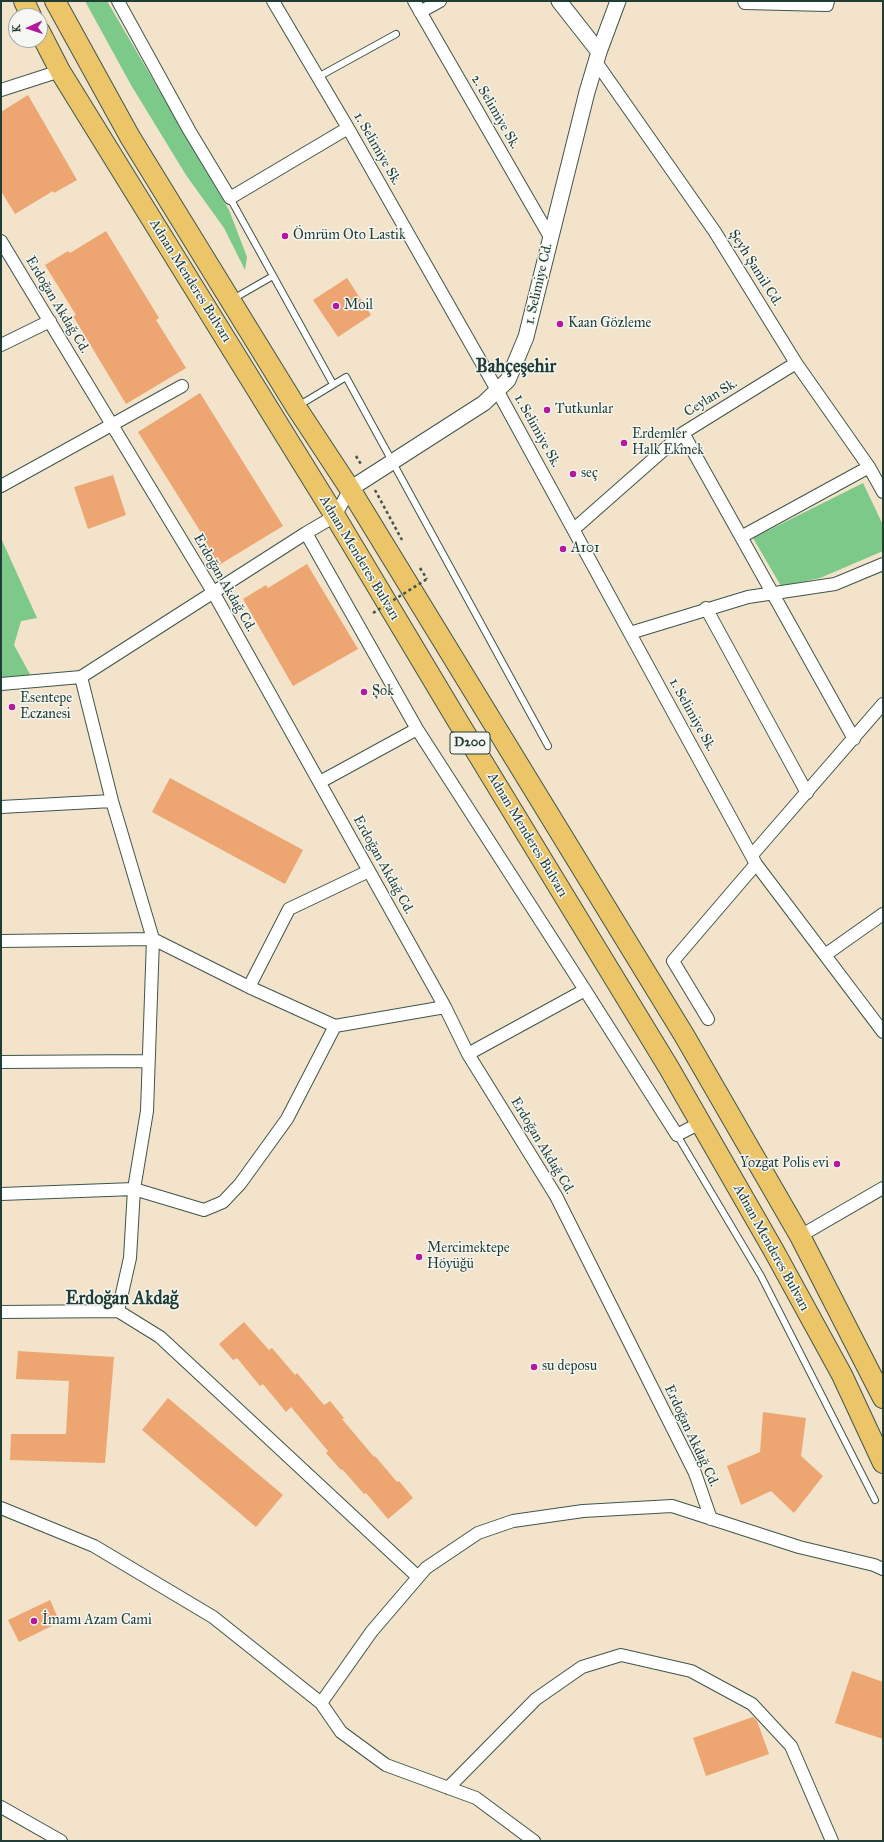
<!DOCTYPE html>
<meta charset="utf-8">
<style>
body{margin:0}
#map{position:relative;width:884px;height:1842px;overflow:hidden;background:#f2e3ca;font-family:"IM FELL Great Primer",serif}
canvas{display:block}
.frame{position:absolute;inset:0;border:2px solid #1f3d34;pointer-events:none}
.north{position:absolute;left:8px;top:8px;width:40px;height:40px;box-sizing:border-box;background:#f6f6f2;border:1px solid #a0aca6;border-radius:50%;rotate:267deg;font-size:11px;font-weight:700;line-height:16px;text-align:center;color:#1f3d34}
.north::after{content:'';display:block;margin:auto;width:14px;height:18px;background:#b5179e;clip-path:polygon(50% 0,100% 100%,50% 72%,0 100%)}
</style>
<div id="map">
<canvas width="884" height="1842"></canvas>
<div class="frame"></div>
<div class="north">K</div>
</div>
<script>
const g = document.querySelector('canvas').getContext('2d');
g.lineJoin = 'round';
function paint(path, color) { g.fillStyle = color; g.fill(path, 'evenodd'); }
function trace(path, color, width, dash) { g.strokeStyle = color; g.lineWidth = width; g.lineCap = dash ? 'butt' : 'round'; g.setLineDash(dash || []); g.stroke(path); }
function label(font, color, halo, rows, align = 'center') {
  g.font = font + ' "IM FELL Great Primer",serif'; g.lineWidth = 3; g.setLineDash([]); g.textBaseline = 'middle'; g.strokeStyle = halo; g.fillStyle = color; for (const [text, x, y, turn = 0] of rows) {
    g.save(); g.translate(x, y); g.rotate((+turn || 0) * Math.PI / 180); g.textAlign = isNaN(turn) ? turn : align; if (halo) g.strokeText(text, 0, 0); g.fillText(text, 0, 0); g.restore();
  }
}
const green = new Path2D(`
 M85,1h22l122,209 18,47 -2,13 -21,-42 -38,-53 -55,-90z
 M863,483l20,42v26l-63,27 -39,8 -28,-48z
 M1,538l36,80 -16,3 -7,24 18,33 -31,1z`);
const building = new Path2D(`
 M28,95l49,85 -23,13 -1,-2 -38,23 -14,-23v-79z
 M106,231l53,87 -3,2 30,48 -60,36 -53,-88 3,-1 -31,-50 23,-14 2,2z
 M347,278l24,37 -33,22 -25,-37z
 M200,393l83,133 -64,39 -22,-39 -59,-94z
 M113,475l13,40 -38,14 -14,-42z
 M307,564l51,85 -65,37 -50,-87 23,-14 2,3z
 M170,778l133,72 -18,34 -133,-72z
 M244,1322l25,28 3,-2 23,27 2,-2 27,32 6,-4 14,17 -2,1 32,38 1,-1 22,26 2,-1 14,17 -25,21 -22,-26 -2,1 -22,-25 -1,1 -15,-17 2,-2 -37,-44 -5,5 -23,-28 -3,2 -23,-28 -4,2 -14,-16z
 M18,1351l96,6 -9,106 -95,-3 1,-26h55l3,-53 -53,-2z
 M168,1398l115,97 -27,32 -114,-97z
 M763,1412l43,6 -5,38 22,20 -29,37 -23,-22 -30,14 -14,-39 33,-14z
 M50,1600l10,22 -41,20 -11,-22z
 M852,1671l31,11v57l-48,-16z
 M753,1717l4,4 12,33 -63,22 -13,-38z`);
const path = new Path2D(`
 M356,456l6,10
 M375,490l27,50
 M420,568l7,11`);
const service = new Path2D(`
 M318,77l78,-43
 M230,198l103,186
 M233,299l40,-23
 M298,406l48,-29 202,369
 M677,1135l84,141 114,224`);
const minor = new Path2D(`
 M118,1l71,129 41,68 118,-70
 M273,1l75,127 149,262 259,474 127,168
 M414,1l136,236
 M744,1l1,2 82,2 1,-4
 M420,12l20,-11
 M596,62l119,170 81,131 73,104 14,25
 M1,90l59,-19
 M1,241l212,351 232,415 23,47 88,142 139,277 16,46
 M1,345l49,-24
 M683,433l171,306
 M1,486l181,-100
 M574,529l109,-96 113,-70
 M306,533l111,196
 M741,537l128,-70
 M706,608l101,185
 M630,633l118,-36 87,-13 48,-20
 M81,677l225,-144 29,-17 15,-27
 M1,684l80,-7 31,124 41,138 96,48 86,39 110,-19
 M320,782l97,-53 168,261 92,145 23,-12
 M1,807l111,-6
 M752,855l131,-151
 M1,941l152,-2 -6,172 -13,78 -4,69 -12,53
 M825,955l58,-41
 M249,987l40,-78 80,-38
 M708,1019l-35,-58 83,-97
 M468,1054l117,-64
 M1,1062l147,-1
 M1,1194l133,-5 70,21 19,-8 17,-18 47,-65 48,-93
 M800,1236l83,-48
 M1,1312l117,-1 42,26 258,240
 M1,1508l93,38 119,71 108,86 20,29 45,33 90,33 58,43
 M321,1703l51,-72 54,-63 52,-35 35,-12 70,-10 89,-5 127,41 75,18 9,4
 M448,1788l88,-89 46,-32 39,-12 70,16 61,33 39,42 41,95
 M1,1807l60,34`);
const tertiary = new Path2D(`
 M559,1l40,51
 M350,489l134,-86 24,-23 18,-43 61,-245 12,-40 19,-51`);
const trunk = new Path2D(`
 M24,1l7,15
 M55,1l75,136 166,270 54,82 334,546 116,201 83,162
 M40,32l20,39 275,445 122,204 212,348 105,183 68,124 41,88`);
const pathBridge = new Path2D(`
 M373,613l54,-34`);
const markers = [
 [285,236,4,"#b5179e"],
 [336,306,4,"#b5179e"],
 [560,324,4,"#b5179e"],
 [547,410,4,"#b5179e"],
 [624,443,4,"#b5179e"],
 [573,474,4,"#b5179e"],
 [563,549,4,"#b5179e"],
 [364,692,4,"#b5179e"],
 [12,707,4,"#b5179e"],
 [837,1164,4,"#b5179e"],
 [419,1257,4,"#b5179e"],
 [534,1367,4,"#b5179e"],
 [34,1621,4,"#b5179e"]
];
const shields = [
 [470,743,40]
];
const shieldNames = [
 ["D200",470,743]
];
const streetNames = [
 ["2. Selimiye Sk.",495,112,60],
 ["1. Selimiye Sk.",377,149,60],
 ["Şeyh Şamil Cd.",755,268,58],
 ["Adnan Menderes Bulvarı",190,281,58],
 ["1. Selimiye Cd.",539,284,-77],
 ["Erdoğan Akdağ Cd.",57,305,59],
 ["Ceylan Sk.",711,398,-32],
 ["1. Selimiye Sk.",537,431,61],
 ["Adnan Menderes Bulvarı",359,558,59],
 ["Erdoğan Akdağ Cd.",224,583,60],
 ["1. Selimiye Sk.",692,715,61],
 ["Adnan Menderes Bulvarı",527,835,59],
 ["Erdoğan Akdağ Cd.",383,865,61],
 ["Erdoğan Akdağ Cd.",542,1146,59],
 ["Adnan Menderes Bulvarı",771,1248,61],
 ["Erdoğan Akdağ Cd.",691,1436,65]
];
const poiNames = [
 ["Ömrüm Oto Lastik",293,236],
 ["Moil",344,306],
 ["Kaan Gözleme",568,324],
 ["Tutkunlar",555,410],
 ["Erdemler",632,435],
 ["Halk Ekmek",632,451],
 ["seç",581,474],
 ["A101",571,549],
 ["Şok",372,692],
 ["Esentepe",20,699],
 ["Eczanesi",20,715],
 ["Yozgat Polis evi",829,1164,"right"],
 ["Mercimektepe",427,1249],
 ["Höyüğü",427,1265],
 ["su deposu",542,1367],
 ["İmamı Azam Cami",42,1621]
];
const districtNames = [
 ["Bahçeşehir",516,368],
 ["Erdoğan Akdağ",122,1300]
];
paint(green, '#7cc989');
paint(building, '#eda572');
trace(service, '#3f564a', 8);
trace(minor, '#3f564a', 14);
trace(tertiary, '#3f564a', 17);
trace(trunk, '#3f564a', 22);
trace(path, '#3f564a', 2.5, [3, 3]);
trace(service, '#fff', 6);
trace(minor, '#fff', 12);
trace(tertiary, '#fff', 15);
trace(trunk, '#ecc569', 20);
trace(pathBridge, '#3f564a', 2.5, [3, 3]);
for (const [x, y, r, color] of markers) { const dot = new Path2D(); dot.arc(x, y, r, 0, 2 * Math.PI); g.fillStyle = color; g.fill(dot); trace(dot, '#f6f6f2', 1.5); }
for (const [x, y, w] of shields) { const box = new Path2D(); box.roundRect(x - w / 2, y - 11, w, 22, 3); g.fillStyle = '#f6f6f2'; g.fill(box); trace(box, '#1f3d34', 1); }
label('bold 13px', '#1f3d34', null, shieldNames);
label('14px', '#1f3d34', '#f6f6f2', streetNames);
label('14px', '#1f3d34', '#f6f6f2', poiNames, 'left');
label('bold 18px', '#1f3d34', '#f6f6f2', districtNames);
</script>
